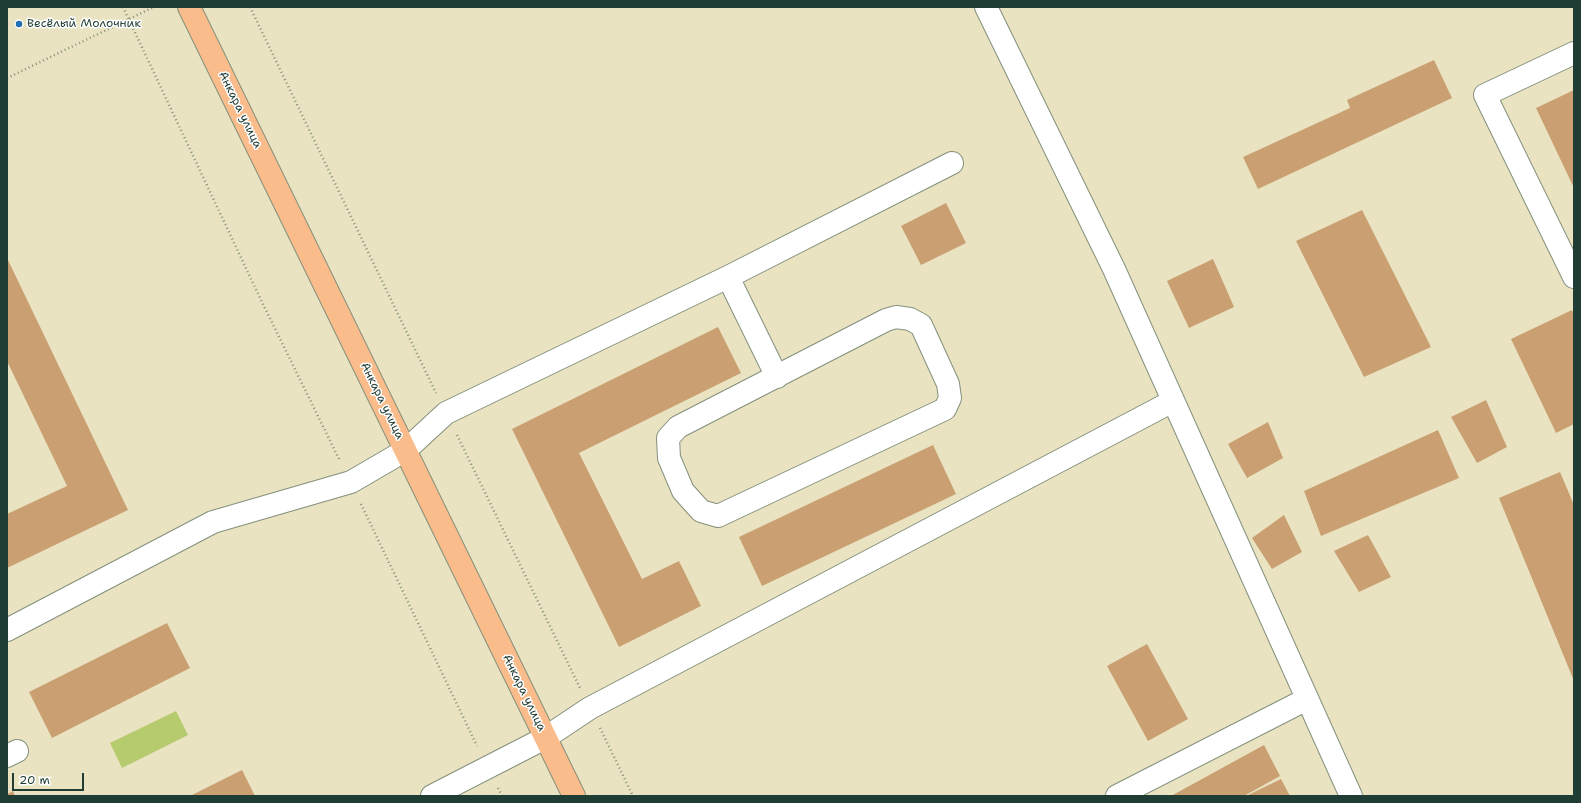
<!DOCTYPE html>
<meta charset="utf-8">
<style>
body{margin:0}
#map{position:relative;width:1581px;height:803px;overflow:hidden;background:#e9e3c2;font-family:"Shantell Sans",sans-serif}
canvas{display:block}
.frame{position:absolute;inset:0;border:8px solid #1f3d34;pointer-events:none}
.scale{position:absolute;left:12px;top:773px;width:72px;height:18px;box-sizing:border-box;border:2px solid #1f3d34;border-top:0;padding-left:5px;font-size:12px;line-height:14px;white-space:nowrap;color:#1f3d34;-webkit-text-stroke:3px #fff;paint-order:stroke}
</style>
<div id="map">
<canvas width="1581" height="803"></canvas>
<div class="frame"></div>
<div class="scale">20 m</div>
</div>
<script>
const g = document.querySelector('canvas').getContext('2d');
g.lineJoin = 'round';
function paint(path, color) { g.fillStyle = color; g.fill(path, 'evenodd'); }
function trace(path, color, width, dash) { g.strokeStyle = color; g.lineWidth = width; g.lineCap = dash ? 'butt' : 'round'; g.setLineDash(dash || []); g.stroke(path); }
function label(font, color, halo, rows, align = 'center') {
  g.font = font + ' "Shantell Sans",sans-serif'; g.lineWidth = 3; g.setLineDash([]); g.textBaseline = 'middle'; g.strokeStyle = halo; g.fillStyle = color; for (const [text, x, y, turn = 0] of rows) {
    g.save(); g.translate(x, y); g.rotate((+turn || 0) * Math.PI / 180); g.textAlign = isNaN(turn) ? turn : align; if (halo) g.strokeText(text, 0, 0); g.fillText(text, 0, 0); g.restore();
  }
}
const green = new Path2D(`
 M176,711l12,24 -66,33 -12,-25z`);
const building = new Path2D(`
 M1434,60l18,38 -194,91 -15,-32 107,-49 -3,-8z
 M1574,90v98l-38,-80z
 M946,203l20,40 -45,22 -20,-39z
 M1362,210l69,137 -67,30 -68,-136z
 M7,258l121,252 -121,58v-54l60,-28 -60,-125z
 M1213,259l21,48 -45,21 -22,-47z
 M1572,310l2,5v109l-18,9 -45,-94z
 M718,327l23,46 -162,80 63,126 37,-18 22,45 -82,41 -107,-218z
 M1486,400l21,47 -30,16 -26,-46z
 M1268,422l15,36 -36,20 -19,-34z
 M1438,430l21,48 -138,58 -17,-45z
 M933,445l23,49 -194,92 -23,-49z
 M1560,472l14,33v176l-75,-183z
 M1284,515l18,37 -30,17 -20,-31z
 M1368,535l23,42 -32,15 -25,-41z
 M167,623l23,45 -138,70 -23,-46z
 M1147,644l41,75 -40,22 -41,-75z
 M1264,745l16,31 -36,20h-73z
 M242,770l13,26h-65z
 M1281,779l9,17h-44z
 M13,791l2,5h-8v-2z`);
const path = new Path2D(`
 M123,7l137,291 80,163
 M250,7l186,386
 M7,78l147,-71
 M457,435l123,253
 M361,504l116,242
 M600,728l33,68
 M498,788l4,8`);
const minor = new Path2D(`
 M986,7l128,262 237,527
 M1574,53l-89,42 89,182
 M728,277l49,100
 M896,317l14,2 11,6 27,59 2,14 -5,11 -227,107 -17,-5 -18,-20 -14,-33 -1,-20 10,-11 208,-107z
 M7,630l206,-108 138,-40 55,-32 40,-37 282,-136 224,-114
 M7,756l10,-5
 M432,796l113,-58 45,-30 583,-307
 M1117,796l190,-97`);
const major = new Path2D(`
 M189,7l385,789`);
const markers = [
 [19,24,4,"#1f6fb2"]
];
const poiNames = [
 ["Весёлый Молочник",27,24]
];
const streetNames = [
 ["Анкара улица",240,110,64],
 ["Анкара улица",382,401,64],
 ["Анкара улица",524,693,64]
];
paint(green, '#b6ca6e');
paint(building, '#caa072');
trace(minor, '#84907b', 24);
trace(major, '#84907b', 24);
trace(path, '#84907b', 2.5, [1, 3]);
trace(minor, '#fff', 22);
trace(major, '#fabc8b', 22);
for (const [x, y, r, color] of markers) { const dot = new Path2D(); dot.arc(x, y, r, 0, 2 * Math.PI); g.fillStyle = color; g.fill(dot); trace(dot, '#fff', 1.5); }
label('12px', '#1f3d34', '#fff', poiNames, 'left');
label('12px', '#1f3d34', '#fff', streetNames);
</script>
